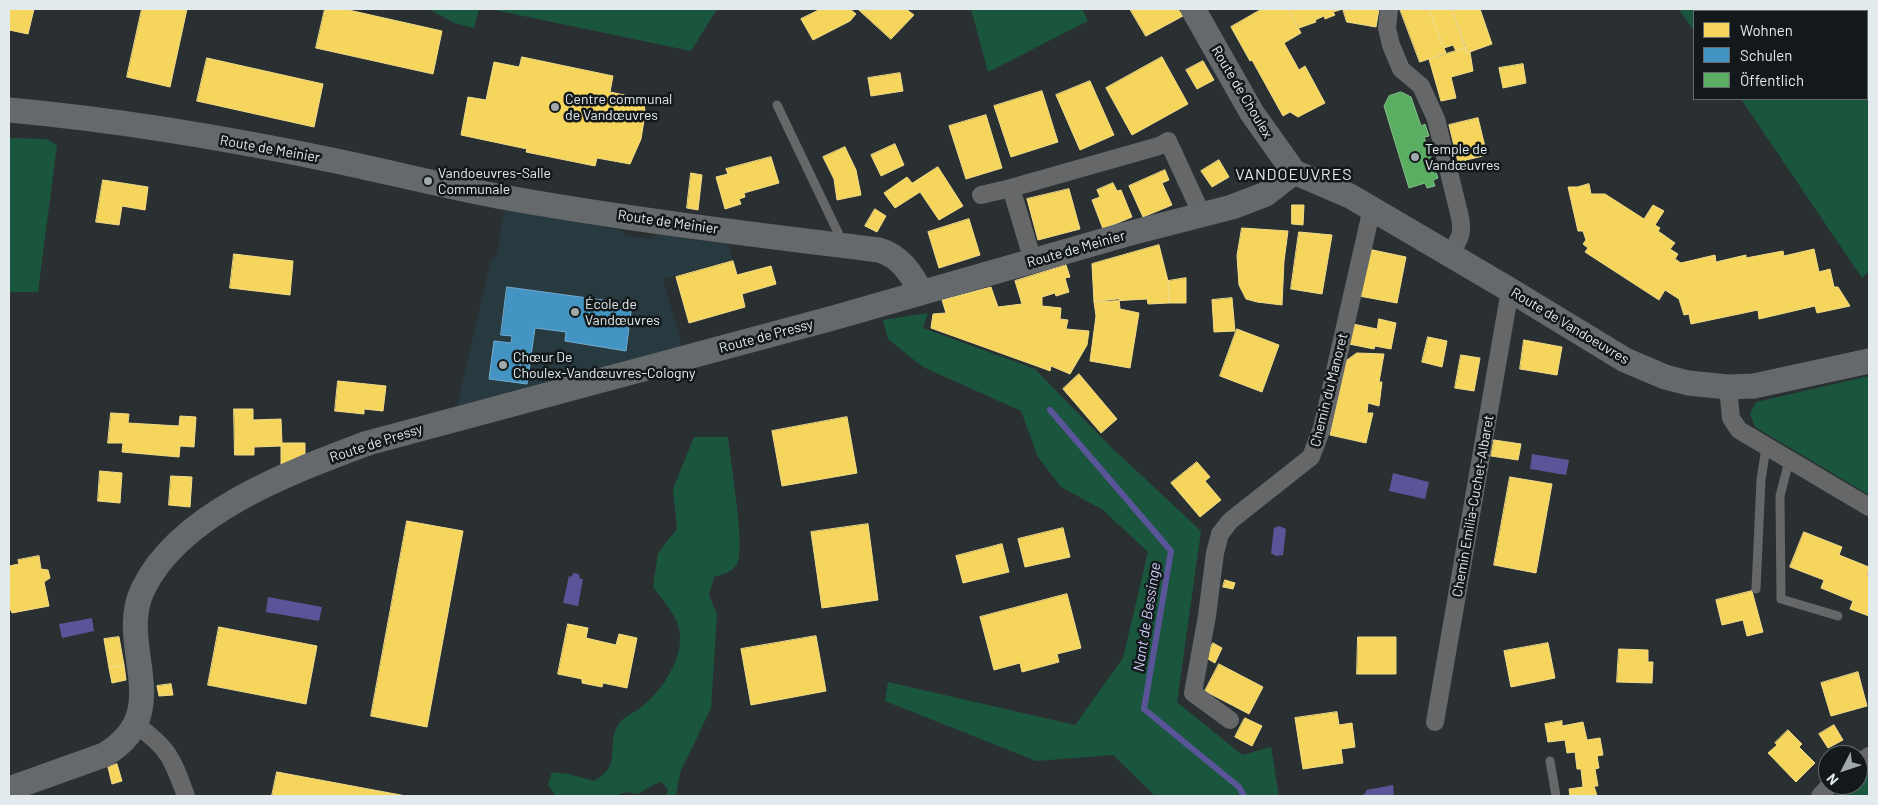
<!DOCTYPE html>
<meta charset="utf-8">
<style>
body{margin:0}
#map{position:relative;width:1878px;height:805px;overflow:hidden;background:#2a3032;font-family:Barlow,sans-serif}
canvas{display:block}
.frame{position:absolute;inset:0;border:10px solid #e2eaed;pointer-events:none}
.legend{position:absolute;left:1693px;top:10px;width:175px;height:90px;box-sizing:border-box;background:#13181a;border:1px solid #666c6e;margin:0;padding:6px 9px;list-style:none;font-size:15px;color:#e2eaed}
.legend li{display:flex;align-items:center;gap:10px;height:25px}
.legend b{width:25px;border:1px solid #666c6e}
.north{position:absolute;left:1818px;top:745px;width:50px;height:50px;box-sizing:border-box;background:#13181a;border:1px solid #666c6e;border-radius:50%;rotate:229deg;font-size:14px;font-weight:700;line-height:20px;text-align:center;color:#e2eaed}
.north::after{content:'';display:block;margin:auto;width:18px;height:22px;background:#a2a9ac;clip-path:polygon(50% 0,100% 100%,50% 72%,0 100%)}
</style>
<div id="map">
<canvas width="1878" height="805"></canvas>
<div class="frame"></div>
<ul class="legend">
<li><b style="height:14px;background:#f6d55c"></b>Wohnen</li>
<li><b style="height:14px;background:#4393c3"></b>Schulen</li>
<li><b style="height:14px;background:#5aae61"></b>Öffentlich</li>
</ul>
<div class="north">N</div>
</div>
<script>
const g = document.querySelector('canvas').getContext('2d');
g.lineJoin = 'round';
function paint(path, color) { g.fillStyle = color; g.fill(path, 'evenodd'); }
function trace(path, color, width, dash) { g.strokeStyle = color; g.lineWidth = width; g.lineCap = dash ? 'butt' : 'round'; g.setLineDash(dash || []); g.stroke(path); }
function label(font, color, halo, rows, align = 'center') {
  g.font = font + ' Barlow,sans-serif'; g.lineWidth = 5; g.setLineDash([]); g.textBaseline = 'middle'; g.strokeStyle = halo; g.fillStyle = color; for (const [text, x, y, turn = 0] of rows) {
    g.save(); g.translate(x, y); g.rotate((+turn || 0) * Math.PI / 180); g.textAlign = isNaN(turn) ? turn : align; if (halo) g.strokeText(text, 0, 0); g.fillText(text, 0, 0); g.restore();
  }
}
const built = new Path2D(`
 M504,210l118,20 2,6 28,3 4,-5 73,11 3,14 -69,20 19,67 -225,60 34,-146 6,-4z`);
const green = new Path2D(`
 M429,9h50l-5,19 -20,-5z
 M490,9h230l-4,2 -25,40z
 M971,9h111l6,12 -100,51z
 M1679,9h190v262l-7,7 -121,-179h126v-88h-173v20z
 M9,138l37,1 11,6 -19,147h-29z
 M928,313l-5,15 112,41 75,77 91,85 -24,171 65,53 29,-8 8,49h-124l-42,-41 -77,6 -151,-60 3,-19 187,43 48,-67 25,-106 -45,-42 -42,-23 -23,-30 -17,-46 -98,-44 -35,-28 -5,-19z
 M1869,376v119l-114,-68 -5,-13 6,-12z
 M694,437h34c2,22 18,112 9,127 -6,9 -14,10 -23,13l-5,18 8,20 -6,93 -31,65 -4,23h-10l2,-6 -6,-8 -9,3 -15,9 -12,-2 -11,4h-59l-8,-11 4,-13 16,2 26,7c32,-17 8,-40 28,-61 6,-6 16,-9 22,-15 21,-18 43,-52 34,-80 -4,-13 -17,-27 -25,-38l5,-34 19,-24 -4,-40z
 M1869,775v21h-26z`);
const water = new Path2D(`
 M1532,454l37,6 -3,15 -36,-6z
 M1393,473l36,9 -4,17 -36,-8z
 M1279,526l7,3 -3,26 -7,1 -5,-3 3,-25z
 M574,573l5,1 1,5h3l-5,27 -15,-3 6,-27 2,1z
 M268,597l54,10 -3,14 -53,-9z
 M92,618l2,13 -32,7 -3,-14z
 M1393,785l1,11h-31v-2l3,-1v-3z`);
const homes = new Path2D(`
 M9,9h25l-6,25 -19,-4z
 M142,9h45l-17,78 -43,-10z
 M325,9h19l98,22 -9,43 -117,-26z
 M821,9h29l6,5 -6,7 -37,19 -12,-21z
 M858,9h48l8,6 -23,24z
 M1130,9h48l5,7 -37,20z
 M1262,9h26l13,24 -17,10 15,27 6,-4 20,37 -27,14 -8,-5 -7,4 -31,-56 -2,1 -19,-34z
 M1288,9h55l-10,3 2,3 -10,4 -1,-3 -9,4 1,2 -17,6z
 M1343,9h36l-3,18 -29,-5z
 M1400,9h29l17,44 -26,9z
 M1429,9h23l14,39 -10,3 -3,-6 -9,3z
 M1452,9h28l12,35 -25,9z
 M1466,48l1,5 3,-1 3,19 -22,6 5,21 -15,3 -12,-42z
 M522,57l91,19 -3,16 34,7 1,15 -4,25 -11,25 -33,-6 -2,8 -69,-14 1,-3 -66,-14 7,-38 18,3 8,-38 25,5z
 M1162,57l26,47 -56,31 -26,-47z
 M207,58l116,26 -9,43 -117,-26z
 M1203,61l11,19 -17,9 -11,-19z
 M1523,64l3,19 -23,5 -4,-20z
 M900,73l3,18 -32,5 -3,-18z
 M1090,81l24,54 -34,15 -24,-55z
 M1042,91l16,51 -47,15 -17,-51z
 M986,115l16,53 -36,11 -17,-53z
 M1478,118l9,37 -29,7 -9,-37z
 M895,144l9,21 -23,11 -10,-21z
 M845,147l11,23 5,25 -24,5 -3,-21 -11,-22z
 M771,157l8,26 -35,10 1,4 -6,2 2,5 -16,5 -9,-32 12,-3 -2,-5z
 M1219,160l10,17 -17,10 -11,-16z
 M938,167l25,39 -24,14 -19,-28 -25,16 -11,-15 23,-16 5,6z
 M1165,170l4,10 -7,3 10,22 -29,12 -14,-31z
 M691,173l11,2 -4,35 -11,-2z
 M103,180l45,7 -3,23 -23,-4 -3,19 -23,-3z
 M1113,183l4,8 4,-1 11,27 -29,12 -11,-29 8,-3 -3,-7z
 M1589,184l2,10h14l39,25 9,-14 11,6 -9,14 5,3 -2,3 17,12 -5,6 8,5 -3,5 6,4 34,-8 1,7 30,-7v3l37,-7 1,5 30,-7 5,23 11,-3 4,18h4l12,19 -33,7 -2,-7 -56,13 -1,-9 -67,14 -2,-10 -5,1 -5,-16 -14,-9 -6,10 -74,-48 3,-4 -5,-4 3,-4 -3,-9h-5l-10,-44h9z
 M1069,189l11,40 -42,11 -11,-41z
 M1292,205h12l-1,20 -11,-1z
 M875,209l11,7 -9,16 -12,-6z
 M969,219l11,36 -41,13 -11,-36z
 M1242,228l46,3 -4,30 -2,44 -25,-3 -11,-3 -7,-14 -2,-29z
 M1299,232l33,3 -10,59 -31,-5z
 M1159,245l9,36 1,22 -21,1 -1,-5 -53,3 -2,-38z
 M1368,249l38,8 -9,46 -38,-7z
 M234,254l59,7 -3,34 -60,-7z
 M733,261l4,14 34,-9 5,18 -34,10 3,13 -56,16 -13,-46z
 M1066,265l4,12 -5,1 4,14 -13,4 -1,-3 -13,4v9l19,2 -1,11 8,1 -2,9 23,2 -2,14 -17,29 -19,-8 -1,5 -5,-2 -114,-41 2,-14 13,-1 -4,-13 49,-13 7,20 24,-3 -7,-23z
 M1186,278v25h-17l-1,-22z
 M1232,298l3,33 -21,1 -2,-32z
 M1119,299l1,10 19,4 -9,55 -40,-7 6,-45 -2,-14z
 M1379,319l17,4 -5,26 -16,-3 -1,3 -25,-5 4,-20 24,5z
 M1237,329l42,16 -17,47 -42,-16z
 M1428,337l19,4 -5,26 -20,-5z
 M1524,340l38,7 -5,28 -37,-6z
 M1357,353l27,1 -5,28h3l-3,24 -11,-3 -1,10h6l-7,30 -36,-8 16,-74z
 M1461,355l19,3 -6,33 -19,-3z
 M1079,374l38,45 -16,14 -38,-44z
 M338,381l48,5 -3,25 -19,-2v5l-29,-3z
 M234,409h19v11l28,-1 1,24h23v11l-24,11v-19l-27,1v8h-19z
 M111,413l18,1 -1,9 51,3 1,-10 16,1 -2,30 -14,-1 -1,11 -57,-5 1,-9h-15z
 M847,417l10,56 -75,13 -10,-55z
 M1494,440l27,4 -3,16 -27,-4z
 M1197,462l13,15 -5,4 16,19 -21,17 -29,-34z
 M100,471l22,2 -2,30 -22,-2z
 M171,476l21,1 -2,30 -21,-2z
 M1510,477l42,7 -16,89 -42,-8z
 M407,521l56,10 -36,196 -56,-11z
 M868,524l10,76 -56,8 -11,-76z
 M1063,528l7,29 -45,10 -7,-28z
 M1804,532l38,15 -3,8 30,12 -2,9 2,1v39l-19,-7 3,-8 -32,-13 3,-8 -34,-13z
 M1002,544l7,28 -46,11 -7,-27z
 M39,556l2,13 7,1 2,8 -6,4 5,24 -37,7 -1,-3h-2v-44l10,-2 -1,-4z
 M1225,580l10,3 -2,6 -10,-2z
 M1752,591l11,41 -16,4 -4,-16 -21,5 -6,-25z
 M1067,594l14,54 -24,6 2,8 -37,10 -2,-9 -26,7 -14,-53z
 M568,624l20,4 -2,10 30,7 3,-11 18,4 -10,50 -24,-5 -1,4 -20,-4v-4l-24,-5z
 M219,627l98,19 -11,58 -98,-19z
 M816,636l10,55 -75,14 -10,-56z
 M119,637l5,28 -15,3 -5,-29z
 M1358,637h38v37h-39z
 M1213,643l9,5 -7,15 -9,-5z
 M1548,643l7,35 -44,9 -7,-36z
 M1619,649l29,1v12h5l-1,21 -35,-1z
 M1219,664l44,23 -14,27 -44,-23z
 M124,665l2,15 -14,3 -3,-15z
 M1858,672l9,34 -36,10 -10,-33z
 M171,684l2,11 -14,1 -2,-10z
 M1337,712l2,13 13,-2 3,24 -14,2 2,14 -40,6 -8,-51z
 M1245,718l17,8 -10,20 -17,-9z
 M1562,721v5l21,-4 4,18 13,-2 3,17 -6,1 2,12 -4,1 3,17h-4l3,10h-27l-1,-7 14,-2 -2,-18h-4l-2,-17 -8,1 -2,-13 -17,2 -3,-18z
 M1834,725l9,15 -15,8 -9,-14z
 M1788,730l14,14 -3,3 16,16 -19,19 -28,-29 9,-8 -2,-2z
 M117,764l5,17 -10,3 -4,-17z
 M277,772l129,24h-134z`);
const schools = new Path2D(`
 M507,287l125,17 -6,47 -61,-10 1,-9 -31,-4 -8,56 -38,-5 5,-38 17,2 1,-7 -11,-1z`);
const public = new Path2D(`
 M1401,92l10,5 10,29 4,-2 4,12 -5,1 14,41 -5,2 2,6 -8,2 -2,-5 -16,5 -25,-82 5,-10z`);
const stream = new Path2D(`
 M1050,410l121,141 -27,158 95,78 5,9`);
const lane = new Path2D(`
 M777,105l65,136
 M1789,461l-9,35 1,103 57,17
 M1756,589l5,-109 5,-33
 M1550,761l6,35`);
const street = new Path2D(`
 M1389,9l-2,19 4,17 10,24 20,17 15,33 23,94c5,20 1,25 -9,42
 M981,195l30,-7
 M1033,261l-22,-73 148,-42 9,-5 34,74
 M1728,387l3,31 8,12 130,77
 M1230,720l-37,-27 14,-77 8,-63 5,-19 10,-13 81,-64 11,-29 50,-220
 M1435,722l75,-432
 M135,724c34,24 37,34 51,72
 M1858,763l11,-7
 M1820,796l10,-11`);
const secondary = new Path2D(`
 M1193,9l59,104 42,59 56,24 160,94 115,70 40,17 23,6 40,4 26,-1 115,-25
 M9,110c111,10 223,29 332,52 52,11 104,24 156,34 126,23 254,38 382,54 21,6 32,23 42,42
 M9,789l95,-34c74,-43 11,-109 39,-166 37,-77 150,-118 225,-146l465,-125 294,-84 105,-27 34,-13 28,-22`);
const markers = [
 [555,107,5,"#a2a9ac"],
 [1415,157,5,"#a2a9ac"],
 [428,181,5,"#a2a9ac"],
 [575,312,5,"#a2a9ac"],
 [503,365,5,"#a2a9ac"]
];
const streetNames = [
 ["Route de Choulex",1242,92,59],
 ["Route de Meinier",270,149,10],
 ["Route de Meinier",668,222,8],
 ["Route de Meinier",1076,249,-16],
 ["Route de Vandoeuvres",1570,326,31],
 ["Route de Pressy",766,336,-15],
 ["Chemin du Manoret",1329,390,-76],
 ["Route de Pressy",376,443,-18],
 ["Chemin Emilia-Cuchet-Albaret",1473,506,-80]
];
const poiNames = [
 ["Centre communal",565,99],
 ["de Vandœuvres",565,115],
 ["Temple de",1425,149],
 ["Vandœuvres",1425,165],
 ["Vandoeuvres-Salle",438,173],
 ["Communale",438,189],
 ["École de",585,304],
 ["Vandœuvres",585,320],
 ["Chœur De",513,357],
 ["Choulex-Vandœuvres-Cologny",513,373]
];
const waterNames = [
 ["Nant de Bessinge",1147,617,-81]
];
const quarterNames = [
 ["VANDOEUVRES",1294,175]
];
paint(built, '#273a40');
paint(green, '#1a563e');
paint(water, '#5a5499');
paint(homes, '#f6d55c');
trace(homes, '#f0db88', 1);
paint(schools, '#4393c3');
trace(schools, '#73add0', 1);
paint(public, '#5aae61');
trace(public, '#83c08b', 1);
trace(stream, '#5a5499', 6);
trace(lane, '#656768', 9);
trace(street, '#656768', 18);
trace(secondary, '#66696b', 25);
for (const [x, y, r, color] of markers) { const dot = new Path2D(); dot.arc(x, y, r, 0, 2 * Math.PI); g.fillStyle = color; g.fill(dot); trace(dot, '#13181a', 2); }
label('14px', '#e2eaed', '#13181a', streetNames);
label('14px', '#e2eaed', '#13181a', poiNames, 'left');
label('italic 15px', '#ccccf6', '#13181a', waterNames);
g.letterSpacing = '1px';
label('16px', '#e2eaed', '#13181a', quarterNames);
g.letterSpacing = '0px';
</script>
